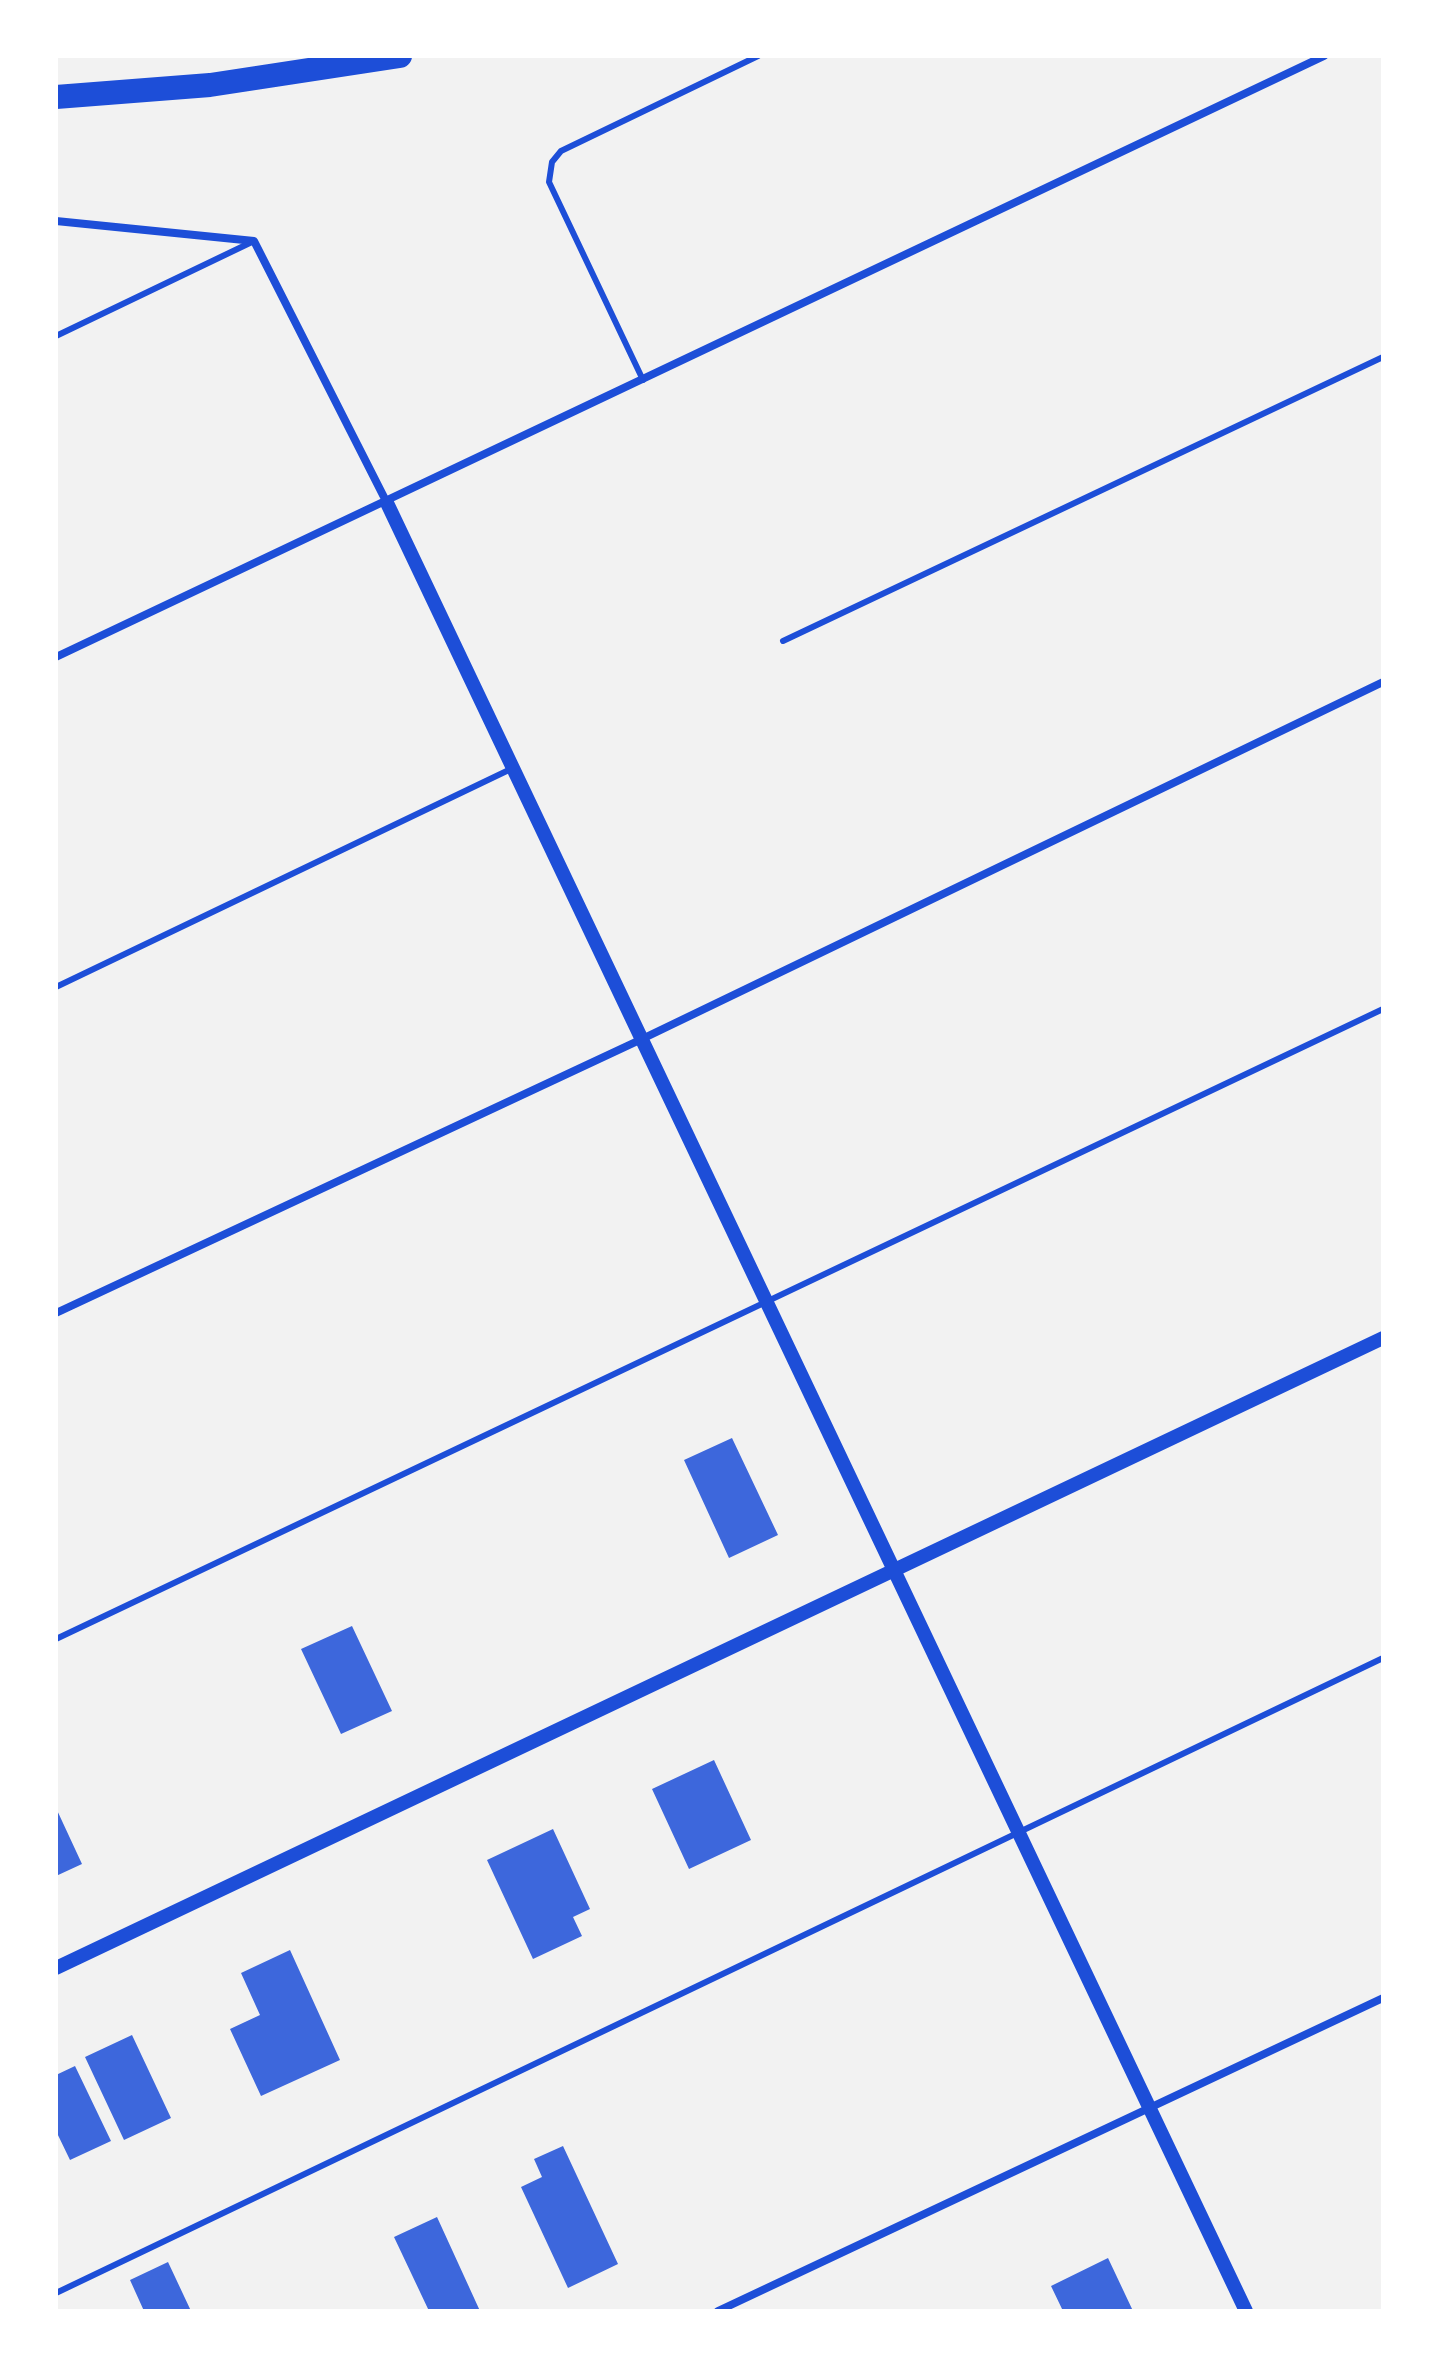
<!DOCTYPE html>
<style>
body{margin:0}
#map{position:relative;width:1439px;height:2367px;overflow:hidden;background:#f2f2f2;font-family:"DejaVu Sans",sans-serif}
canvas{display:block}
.frame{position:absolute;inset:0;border:58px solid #fff;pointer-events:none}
</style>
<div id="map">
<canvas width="1439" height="2367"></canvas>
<div class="frame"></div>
</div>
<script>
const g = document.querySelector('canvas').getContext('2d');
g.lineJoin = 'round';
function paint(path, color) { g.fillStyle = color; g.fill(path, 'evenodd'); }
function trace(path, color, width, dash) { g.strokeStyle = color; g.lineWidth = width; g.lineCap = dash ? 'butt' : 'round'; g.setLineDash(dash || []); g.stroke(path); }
const building = new Path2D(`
 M732,1438l46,97 -49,23 -45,-98z
 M352,1626l40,85 -51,23 -40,-85z
 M714,1760l37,80 -62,29 -37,-80z
 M56,1808l26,56 -26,12z
 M553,1829l37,80 -17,8 9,19 -49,23 -46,-99z
 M290,1950l50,110 -79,36 -31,-67 30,-14 -19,-42z
 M132,2035l39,83 -47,22 -39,-83z
 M75,2066l36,75 -41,19 -14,-29v-56z
 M563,2146l55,118 -50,24 -47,-101 21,-10 -8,-18z
 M437,2217l43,94h-51l-35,-74z
 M1108,2258l25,53h-70l-12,-25z
 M168,2262l23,49h-47l-14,-31z`);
const service = new Path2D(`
 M56,336l198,-95
 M643,380l-94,-198 3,-20 9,-11 197,-95
 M783,641l600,-284
 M56,987l457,-219
 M56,1639l1327,-630
 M56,2293l1327,-635`);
const minor = new Path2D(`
 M56,221l198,20 133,262
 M56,657l1268,-601
 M56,1313l586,-274 741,-357
 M718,2311l665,-313`);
const tertiary = new Path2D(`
 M387,503l859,1808
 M56,1968l1327,-630`);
const motorway = new Path2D(`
 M56,97l154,-12 190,-29`);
paint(building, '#3d67dc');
trace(service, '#1d4ed8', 6);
trace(minor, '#1d4ed8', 8);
trace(tertiary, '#1d4ed8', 14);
trace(motorway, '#1d4ed8', 24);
</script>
